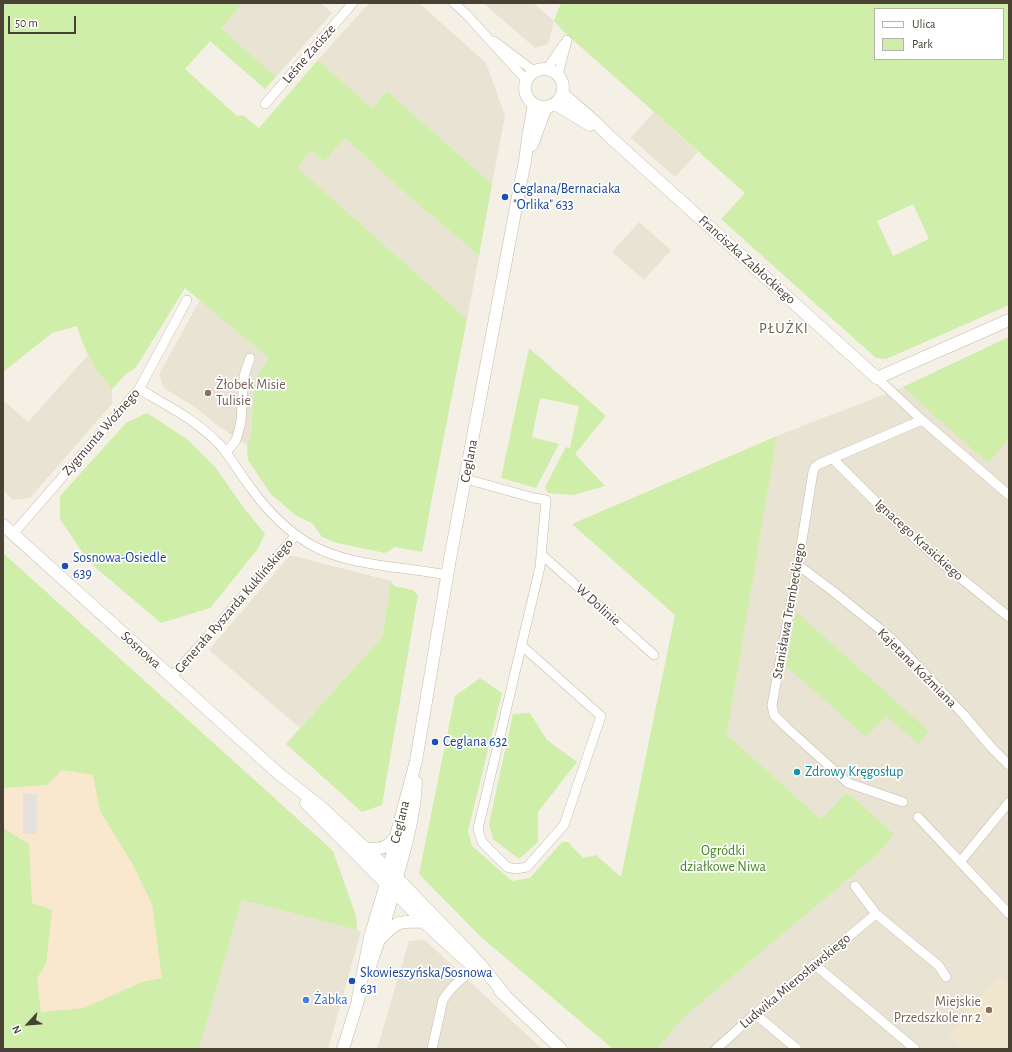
<!DOCTYPE html>
<meta charset="utf-8">
<style>
body{margin:0}
#map{position:relative;width:1012px;height:1052px;overflow:hidden;background:#f5f0e5;font-family:"Alegreya Sans",sans-serif}
canvas{display:block}
.frame{position:absolute;inset:0;border:4px solid #484134;pointer-events:none}
.legend{position:absolute;left:874px;top:8px;width:130px;height:52px;box-sizing:border-box;background:#fff;border:1px solid #b6b3ae;margin:0;padding:5px 7px;list-style:none;font-size:12px;color:#484134}
.legend li{display:flex;align-items:center;gap:8px;height:20px}
.legend b{width:20px;border:1px solid #b6b3ae}
.north{position:absolute;left:8px;top:1004px;width:40px;height:40px;-webkit-text-stroke:3px #fff;paint-order:stroke;rotate:244deg;font-size:11px;font-weight:700;line-height:16px;text-align:center;color:#484134}
.north::after{content:'';display:block;margin:auto;width:14px;height:18px;background:#484134;clip-path:polygon(50% 0,100% 100%,50% 72%,0 100%)}
.scale{position:absolute;left:8px;top:16px;width:68px;height:18px;box-sizing:border-box;border:2px solid #484134;border-top:0;padding-left:5px;font-size:12px;line-height:14px;white-space:nowrap;color:#484134;-webkit-text-stroke:3px #fff;paint-order:stroke}
</style>
<div id="map">
<canvas width="1012" height="1052"></canvas>
<div class="frame"></div>
<ul class="legend">
<li><b style="height:5px;background:#fff"></b>Ulica</li>
<li><b style="height:11px;background:#ceeea9"></b>Park</li>
</ul>
<div class="north">N</div>
<div class="scale">50 m</div>
</div>
<script>
const g = document.querySelector('canvas').getContext('2d');
g.lineJoin = 'round';
function paint(path, color) { g.fillStyle = color; g.fill(path, 'evenodd'); }
function trace(path, color, width, dash) { g.strokeStyle = color; g.lineWidth = width; g.lineCap = dash ? 'butt' : 'round'; g.setLineDash(dash || []); g.stroke(path); }
function label(font, color, halo, rows, align = 'center') {
  g.font = font + ' "Alegreya Sans",sans-serif'; g.lineWidth = 3.5; g.setLineDash([]); g.textBaseline = 'middle'; g.strokeStyle = halo; g.fillStyle = color; for (const [text, x, y, turn = 0] of rows) {
    g.save(); g.translate(x, y); g.rotate((+turn || 0) * Math.PI / 180); g.textAlign = isNaN(turn) ? turn : align; if (halo) g.strokeText(text, 0, 0); g.fillText(text, 0, 0); g.restore();
  }
}
const residential = new Path2D(`
 M243,3h78l11,10 -56,64 -55,-49z
 M369,3h50l67,60 19,53 -13,68 -105,-93 -15,17 -54,-48z
 M483,3h50l21,18 -6,23 -13,4z
 M654,112l44,40 -23,25 -44,-39z
 M345,138l58,53 76,65 -12,63 -170,-152 14,-16 13,11z
 M639,222l32,28 -27,30 -32,-28z
 M200,300l69,58 -15,23 -3,54 -4,10 -29,-19 -22,-18 -32,-20 -5,-14z
 M1009,337v712h-352l26,-31 195,-164 16,-20 -41,-37 -7,-4 -25,26 -94,-84 50,-299 126,-49z
 M88,355l6,12 18,22v15l-82,94 -17,2 -10,-10v-90l25,22z
 M290,555l101,26 -9,56 -82,91 -91,-78z
 M242,900l119,31 -33,118h-129z
 M425,940l117,109h-165l32,-108z`);
const commercial = new Path2D(`
 M3,553l330,298 23,65 1,14 -115,-30 -43,149h-196z`);
const education = new Path2D(`
 M998,975l11,10v64h-45l-16,-14z`);
const green = new Path2D(`
 M3,3h240l-22,25 55,49 -11,12 -55,-48 -25,28 52,47 6,-1 16,13 59,-68 54,48 15,-17 105,93 -13,72 -76,-65 -58,-53 -21,24 -13,-11 -14,16 170,152c-15,77 -31,155 -45,233l-27,-5 -10,6 -48,-10 -15,-6 -9,-13 -18,-9 -25,-22 -22,-33 -1,-15 4,-10 3,-54 15,-23 -84,-70 -47,76 -5,6 -6,3 -15,16 -18,-22 -11,-23 -6,-18 -25,7 -49,39z
 M561,3h448v302l-123,54 -10,-1 -155,-139 24,-26 -183,-163 -8,-9zM875,9h128v50h-128zM913,204l16,35 -36,17 -16,-35z
 M1009,337v101l-21,25 -85,-76z
 M529,348l77,68 -31,38 30,32 -32,9 -25,-2 -3,-6 21,-40 4,1 9,-42 -39,-8 -8,39 27,7 -23,44 -35,-10z
 M147,413l40,26 28,28 29,41 21,26 -8,16 -47,58 -49,15 -73,-62 -28,-42v-23l66,-73z
 M777,436l-50,299 94,84 25,-26 7,4 41,37 -16,20 -195,164 -26,31h-44l-132,-112 -62,-63 36,-178 25,-18 22,15 -34,138 4,15 40,35 18,-3 32,-36h6l15,16 13,-3 25,22 54,-262 -103,-91z
 M3,553l330,298 23,65 1,14 -115,-30 -43,149h-196v-221l26,16 3,59 20,7 -6,54 -9,14 4,34 43,-4 58,-26 20,-4 -10,-74 -20,-41 -32,-52 -7,-36 -31,-5 -15,15 -44,3z
 M391,581l3,5 19,4 5,5 -36,210 -20,7 -76,-68 96,-107z
 M796,612l133,119 -11,13 -32,-28 -20,21 -80,-71z
 M530,713l17,27 30,22 -39,50v30l-19,17 -26,-20 -4,-15 24,-110z`);
const parking = new Path2D(`
 M37,793v41h-14v-40z`);
const minor = new Path2D(`
 M454,3l12,11 61,67
 M494,41l41,31
 M547,69l17,-25
 M558,75l9,-35
 M265,104l88,-101
 M877,378l45,42 87,75
 M139,389c29,17 59,32 82,57 11,13 19,28 30,42 17,24 38,45 64,59 23,12 50,16 76,20 19,2 38,5 57,8
 M226,453l10,-13 3,-10 2,-9 3,-45 6,-18
 M832,458l52,52 57,52 68,55
 M466,479l68,19 12,2 -6,67 -62,262 4,13 25,25 9,2 11,-2 37,-42 37,-109 -80,-71
 M13,534l126,-145 48,-89
 M541,554l113,101
 M798,565l36,27 57,46 73,77 27,32 18,18
 M171,677l25,-27 100,-115
 M903,802l-55,-19 -62,-56 -12,-12 -2,-10 26,-140 15,-93 2,-5 4,-3 103,-44
 M918,817l91,97
 M960,862l49,-60
 M855,886l21,28 63,52 7,11
 M814,964l101,85
 M755,1014l42,35
 M432,1049l11,-49c8,-14 24,-26 37,-36
 M716,1049l39,-35 121,-100`);
const tertiary = new Path2D(`
 M525 88a19 19 0 1 1 38 0a19 19 0 1 1-38 0Z
 M563,94l32,28 15,15 267,241 132,-58
 M555,104l35,21
 M532,145l14,-38
 M3,525l276,249 42,33 76,71 68,70 15,16 25,31
 M306,803l118,119 47,43
 M366,848c7,2 17,1 23,-4 3,-2 5,-5 7,-8
 M382,937c16,-17 19,-16 42,-15
 M370,966c12,-33 22,-66 30,-100 8,-27 15,-55 16,-84
 M500,991l61,58
 M358,998l12,-61 16,-53 10,-48 20,-75 34,-202 69,-368 6,-30 3,-24 6,-33
 M343,1049l18,-58`);
const markers = [
 [505,197,4,"#1a4fb4"],
 [208,393,4,"#8d6e63"],
 [65,566,4,"#1a4fb4"],
 [435,742,4,"#1a4fb4"],
 [797,772,4,"#0f9aa8"],
 [352,981,4,"#1a4fb4"],
 [306,1000,4,"#3f7fe0"],
 [989,1010,4,"#8d6e63"]
];
const streetNames = [
 ["Leśne Zacisze",309,54,-49],
 ["Franciszka Zabłockiego",747,260,42],
 ["Zygmunta Woźnego",101,432,-49],
 ["Ceglana",469,461,-79],
 ["Ignacego Krasickiego",919,540,42],
 ["W Dolinie",598,605,42],
 ["Generała Ryszarda Kuklińskiego",234,606,-49],
 ["Stanisława Trembeckiego",789,611,-80],
 ["Sosnowa",141,650,42],
 ["Kajetana Koźmiana",917,668,45],
 ["Ceglana",400,822,-76],
 ["Ludwika Mierosławskiego",795,981,-40]
];
const transitNames = [
 ["Ceglana/Bernaciaka",513,189],
 ["\"Orlika\" 633",513,205],
 ["Sosnowa-Osiedle",73,558],
 ["639",73,574],
 ["Ceglana 632",443,742],
 ["Skowieszyńska/Sosnowa",360,973],
 ["631",360,989]
];
const educationNames = [
 ["Żłobek Misie",216,385],
 ["Tulisie",216,401],
 ["Miejskie",981,1002,"right"],
 ["Przedszkole nr 2",981,1018,"right"]
];
const cultureNames = [
 ["Zdrowy Kręgosłup",805,772]
];
const parkNames = [
 ["Ogródki",723,851],
 ["działkowe Niwa",723,867]
];
const shopNames = [
 ["Żabka",314,1000]
];
const neighbourhoodNames = [
 ["PŁUŻKI",784,328]
];
paint(residential, '#e9e3d3');
paint(commercial, '#f9e8ce');
paint(education, '#efe6cd');
paint(green, '#ceeea9');
paint(parking, '#e5e2de');
trace(minor, '#c4bbaa', 10);
trace(tertiary, '#c4bbaa', 13);
trace(minor, '#fff', 9);
trace(tertiary, '#fff', 12);
for (const [x, y, r, color] of markers) { const dot = new Path2D(); dot.arc(x, y, r, 0, 2 * Math.PI); g.fillStyle = color; g.fill(dot); trace(dot, '#fff', 1.5); }
label('14px', '#484134', '#fff', streetNames);
label('14px', '#164399', '#fff', transitNames, 'left');
label('14px', '#785e54', '#fff', educationNames, 'left');
label('14px', '#0d838f', '#fff', cultureNames, 'left');
label('14px', '#438120', '#fff', parkNames);
label('14px', '#366cbe', '#fff', shopNames, 'left');
g.letterSpacing = '1px';
label('15px', '#6c5f4a', '#fff', neighbourhoodNames);
g.letterSpacing = '0px';
</script>
